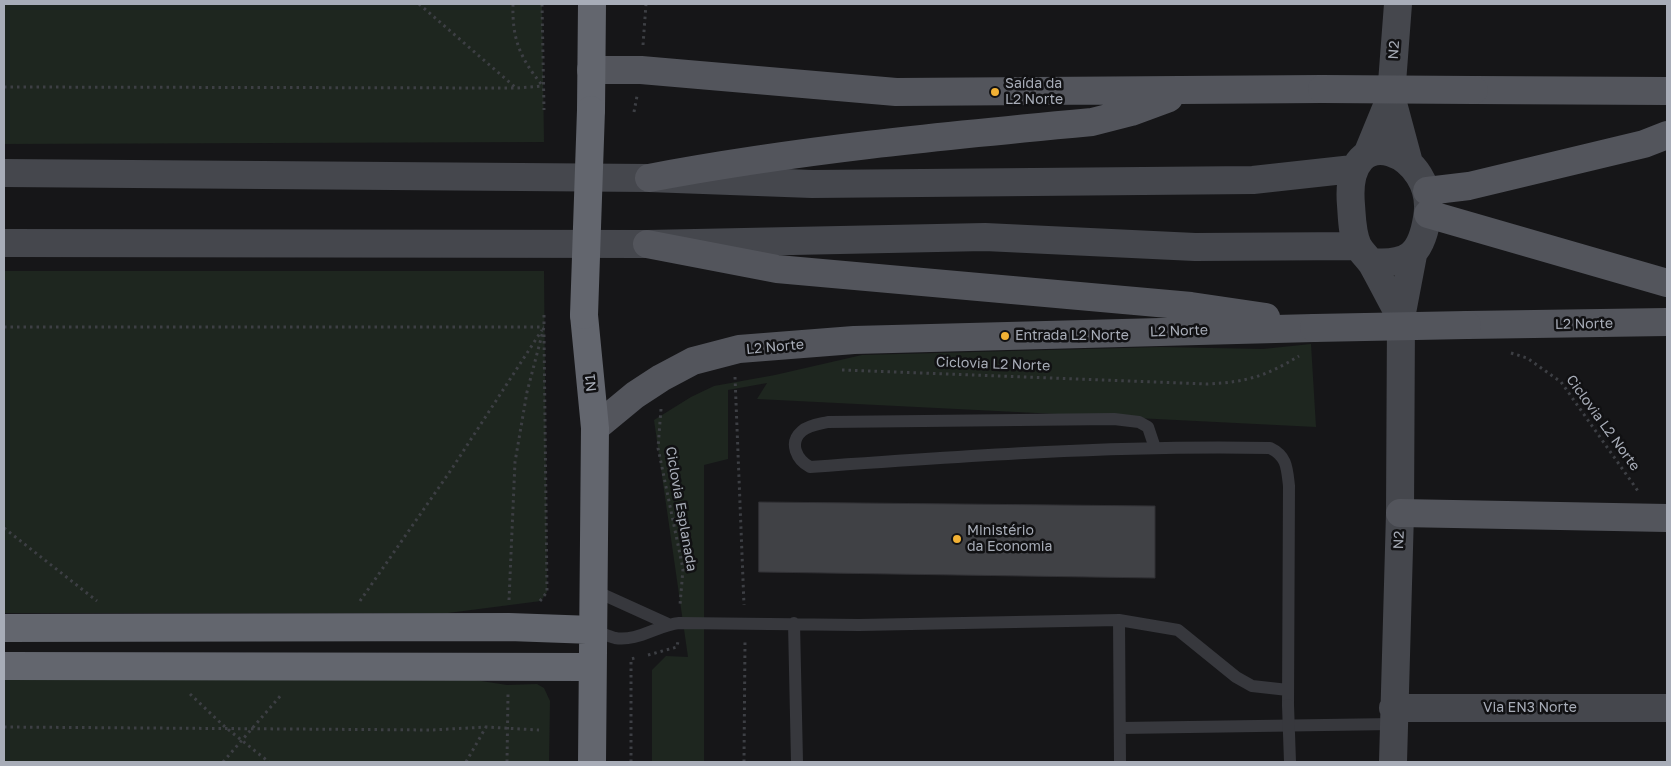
<!DOCTYPE html>
<meta charset="utf-8">
<style>
body{margin:0}
#map{position:relative;width:1671px;height:766px;overflow:hidden;background:#161618;font-family:"Golos Text",sans-serif}
canvas{display:block}
.frame{position:absolute;inset:0;border:5px solid #a8adb8;pointer-events:none}
</style>
<div id="map">
<canvas width="1671" height="766"></canvas>
<div class="frame"></div>
</div>
<script>
const g = document.querySelector('canvas').getContext('2d');
g.lineJoin = 'round';
function paint(path, color) { g.fillStyle = color; g.fill(path, 'evenodd'); }
function trace(path, color, width, dash) { g.strokeStyle = color; g.lineWidth = width; g.lineCap = dash ? 'butt' : 'round'; g.setLineDash(dash || []); g.stroke(path); }
function label(font, color, halo, rows, align = 'center') {
  g.font = font + ' "Golos Text",sans-serif'; g.lineWidth = 5; g.setLineDash([]); g.textBaseline = 'middle'; g.strokeStyle = halo; g.fillStyle = color; for (const [text, x, y, turn = 0] of rows) {
    g.save(); g.translate(x, y); g.rotate((+turn || 0) * Math.PI / 180); g.textAlign = isNaN(turn) ? turn : align; if (halo) g.strokeText(text, 0, 0); g.fillText(text, 0, 0); g.restore();
  }
}
const green = new Path2D(`
 M4,4h538l2,138 -540,2z
 M4,271h540l3,321 -6,9 -93,12h-444z
 M1311,344l5,83 -559,-28 10,-16 -39,7v69l-24,6v297h-52v-92l14,-14 22,1 -34,-237 37,-23 23,-11 61,-11 87,-20 298,-8 103,2z
 M449,676l58,9 30,-1 7,4 6,13 -1,61h-545v-84z`);
const building = new Path2D(`
 M759,502l396,4v72l-396,-6z`);
const path = new Path2D(`
 M419,4l96,83
 M513,4c-1,35 7,54 29,81
 M542,4l2,106
 M643,45l3,-41
 M4,87l512,1 27,-2
 M634,112l3,-16
 M544,315v12
 M4,327h540
 M1511,353l16,5 34,24 77,109
 M842,370l366,14c39,-2 58,-8 91,-28
 M735,377l9,228
 M661,409l-3,39 25,121 -3,36
 M4,528l93,73
 M509,600l6,-138 12,-70 17,-65
 M360,601l91,-131 91,-140
 M540,601l7,-9 -3,-259
 M648,655l29,-8 1,-6
 M190,694l35,33 44,35
 M4,727l428,3 54,-3 53,3
 M223,762l59,-68
 M466,762l20,-35
 M507,762l1,-68
 M631,762v-103l4,-1
 M744,762l1,-121`);
const lane = new Path2D(`
 M1155,448l-7,-21 -9,-5 -25,-3 -286,3c-8,2 -19,3 -26,9 -14,12 -5,29 8,36 153,-11 306,-22 460,-19 17,8 17,20 19,38l-1,219
 M593,590l75,34
 M1119,620l1,142
 M794,623l3,139
 M593,630c7,2 14,6 22,8 22,4 43,-13 64,-15l180,2 260,-5 59,10 58,47 16,9 36,4
 M1121,728l272,-4`);
const secondary = new Path2D(`
 M1391,96l18,67
 M1368,152l23,-56 7,-92
 M4,173l645,5 163,6 441,-4 100,-11
 M4,243l643,1 338,-7 210,10 163,-1
 M1371,262c37,3 50,-7 56,-44 12,-65 -84,-105 -76,-13 1,13 1,29 7,41 4,7 10,12 14,18 10,18 19,36 29,54
 M1393,708h274
 M1393,762l7,-249 1,-195 12,-63`);
const primary = new Path2D(`
 M591,70h50l255,22 426,-3
 M1474,90l193,1
 M649,178c147,-28 294,-42 443,-56l39,-10 38,-14
 M1427,191l42,-5 175,-42 23,-9
 M1428,214l239,69
 M647,244l130,25 414,37 75,11
 M1467,325l200,-3
 M595,428l40,-33 26,-17 32,-17 46,-12 115,-9 460,-12
 M1400,513l267,5`);
const highway = new Path2D(`
 M591,110l1,-106
 M584,315l11,113 -3,334
 M4,628l505,-1 84,3
 M4,666l588,1`);
const laneBridge = new Path2D(`
 M1288,705l2,57`);
const primaryBridge = new Path2D(`
 M1322,89l152,1
 M1314,328l153,-3`);
const highwayBridge = new Path2D(`
 M584,315l7,-205`);
const markers = [
 [995,92,5,"#f2b134"],
 [1005,336,5,"#f2b134"],
 [957,539,5,"#f2b134"]
];
const streetNames = [
 ["N2",1394,50,-86],
 ["L2 Norte",1584,324,-1],
 ["L2 Norte",1179,331,-2],
 ["L2 Norte",775,347,-5],
 ["Ciclovia L2 Norte",993,364,2],
 ["N1",591,383,-96],
 ["Ciclovia L2 Norte",1603,423,54],
 ["Ciclovia Esplanada",681,509,80],
 ["N2",1399,540,-88],
 ["Via EN3 Norte",1530,708]
];
const poiNames = [
 ["Saída da",1005,84],
 ["L2 Norte",1005,100],
 ["Entrada L2 Norte",1015,336],
 ["Ministério",967,531],
 ["da Economia",967,547]
];
paint(green, '#1e261f');
paint(building, '#404145');
trace(building, '#303034', 1);
trace(path, '#3d3f44', 3, [2.5, 4]);
trace(lane, '#37383d', 12);
trace(secondary, '#45474d', 28);
trace(primary, '#53555c', 28);
trace(highway, '#63666e', 28);
trace(laneBridge, '#37383d', 12);
trace(primaryBridge, '#53555c', 28);
trace(highwayBridge, '#63666e', 28);
for (const [x, y, r, color] of markers) { const dot = new Path2D(); dot.arc(x, y, r, 0, 2 * Math.PI); g.fillStyle = color; g.fill(dot); trace(dot, '#111113', 2); }
label('14px', '#a8adb8', '#111113', streetNames);
label('14px', '#a8adb8', '#111113', poiNames, 'left');
</script>
